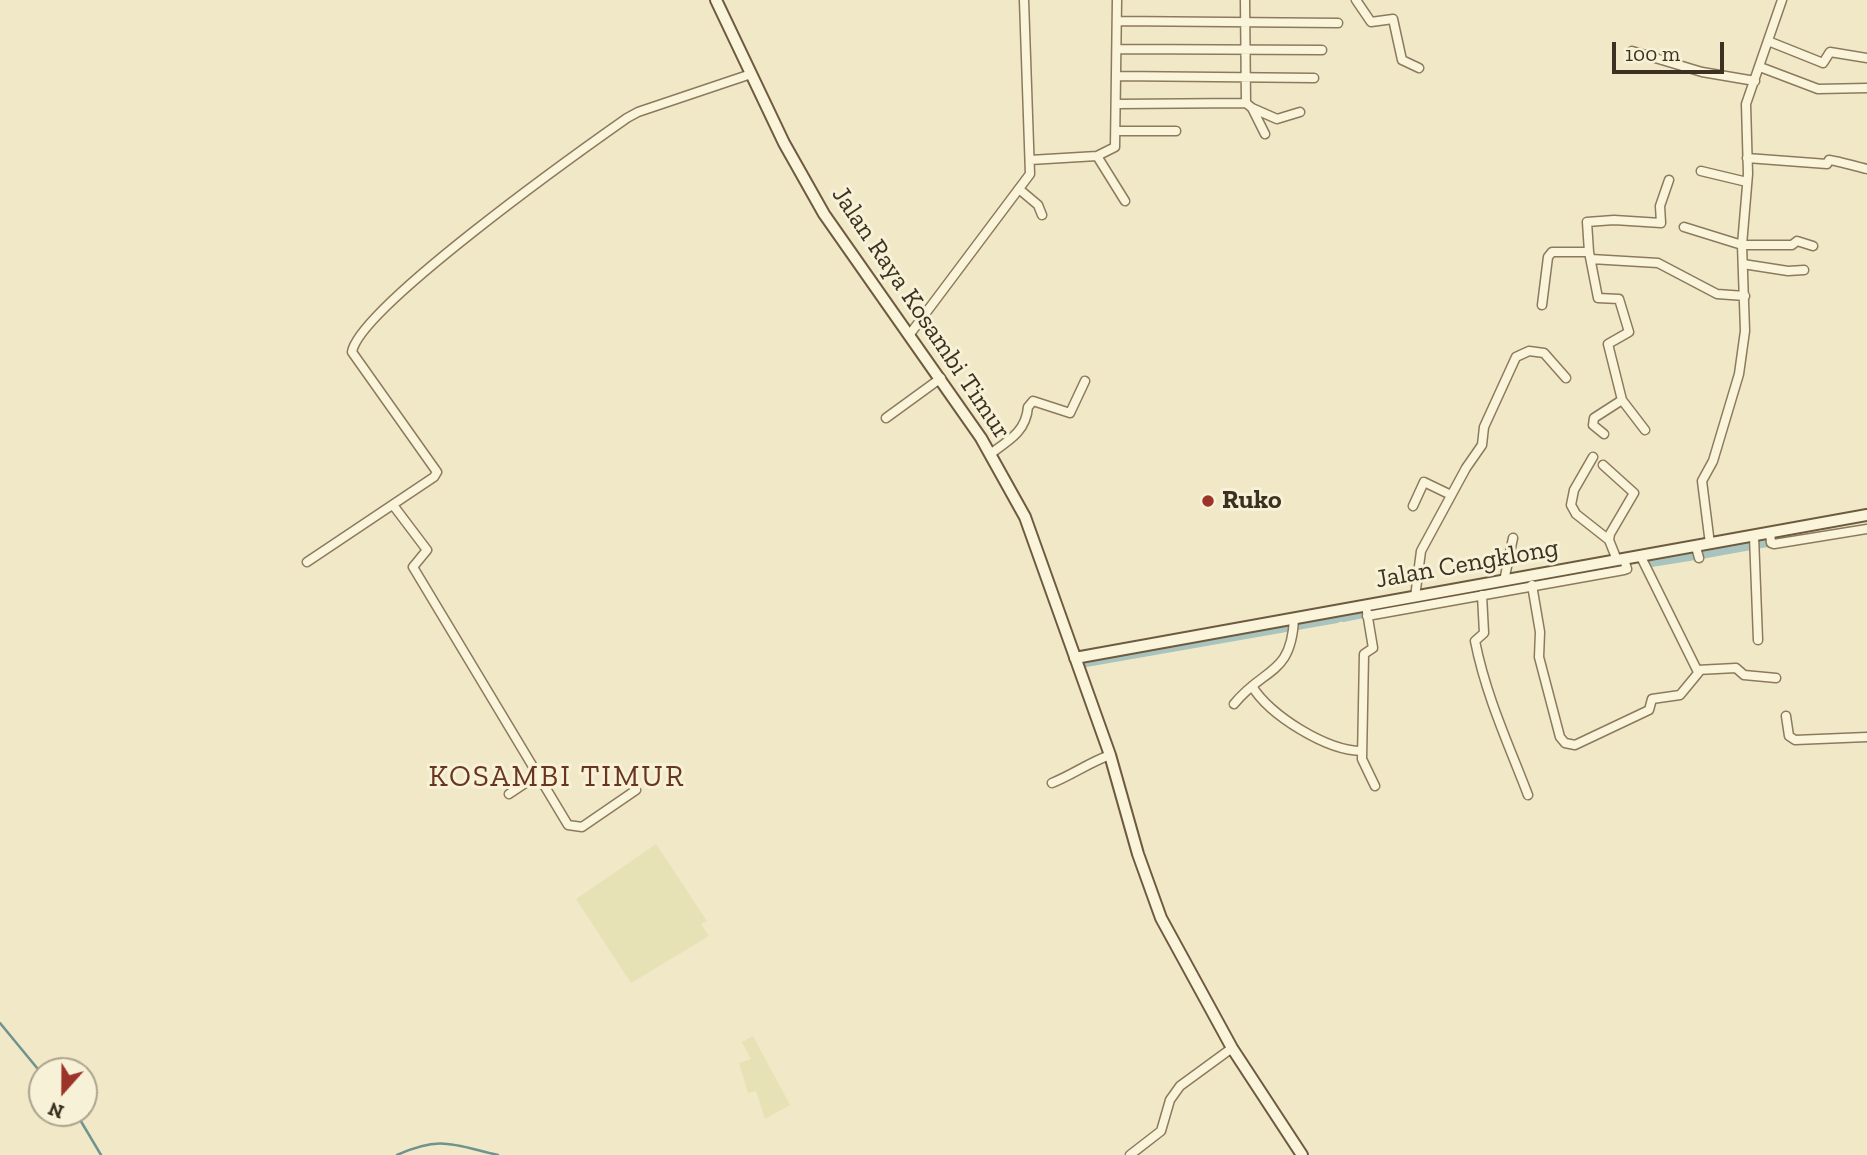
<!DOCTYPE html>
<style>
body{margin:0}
#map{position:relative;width:1867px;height:1155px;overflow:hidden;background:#f0e8c7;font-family:"Zilla Slab",serif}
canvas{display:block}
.north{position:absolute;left:28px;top:1057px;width:70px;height:70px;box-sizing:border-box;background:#f7f1d7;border:2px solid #aca48e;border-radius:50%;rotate:201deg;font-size:19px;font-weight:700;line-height:28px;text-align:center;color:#3c3020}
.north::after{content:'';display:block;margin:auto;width:24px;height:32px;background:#9d342a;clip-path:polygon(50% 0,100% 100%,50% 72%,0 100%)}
.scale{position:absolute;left:1612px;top:42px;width:112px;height:32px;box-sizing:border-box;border:4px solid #3c3020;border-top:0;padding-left:9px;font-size:21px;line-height:24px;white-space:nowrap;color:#3c3020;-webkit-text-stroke:5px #f7f1d7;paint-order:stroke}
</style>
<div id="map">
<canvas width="1867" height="1155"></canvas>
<div class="north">N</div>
<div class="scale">100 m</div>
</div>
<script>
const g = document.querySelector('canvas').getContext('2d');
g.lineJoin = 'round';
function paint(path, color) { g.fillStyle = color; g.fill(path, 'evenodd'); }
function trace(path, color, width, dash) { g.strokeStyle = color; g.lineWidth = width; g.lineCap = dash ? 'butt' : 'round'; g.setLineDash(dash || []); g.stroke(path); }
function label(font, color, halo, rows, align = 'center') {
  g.font = font + ' "Zilla Slab",serif'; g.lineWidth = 6; g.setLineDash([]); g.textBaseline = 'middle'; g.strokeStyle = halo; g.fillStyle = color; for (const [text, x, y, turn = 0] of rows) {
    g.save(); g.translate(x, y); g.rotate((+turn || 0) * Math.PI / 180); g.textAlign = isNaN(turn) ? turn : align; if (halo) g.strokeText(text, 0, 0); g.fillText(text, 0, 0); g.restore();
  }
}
const farmland = new Path2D(`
 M656,844l51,77 -6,3 8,12 -78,47 -55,-84z
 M753,1036l37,69 -25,14 -9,-28 -8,2 -9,-30 12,-4 -9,-17z`);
const stream = new Path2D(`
 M0,1023l42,51
 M76,1113l25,42
 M397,1155c44,-20 57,-10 101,0`);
const canal = new Path2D(`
 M1701,555l77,-14
 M1645,564l50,-8
 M1520,583l30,-3
 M1441,599l73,-14
 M1343,618l30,-6
 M1086,663l251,-44`);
const street = new Path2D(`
 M1245,0l1,103 6,5 13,26
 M1356,0l15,22 22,-3 9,41 17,8
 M1117,21l221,2
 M1768,41l55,22 7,-11 37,6
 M1117,49l205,1
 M1632,51l70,21 53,9
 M1760,67l58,22 49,-1
 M1117,76l197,2
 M1117,104l129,-1
 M1252,108l25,11 23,-7
 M1117,131h59
 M1097,156l28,45
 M1747,158l80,6 2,-4c9,1 29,7 38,9
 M1030,160l67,-4 18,-9 2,-147
 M1701,171l46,11
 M1019,189l19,16 4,10
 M1684,227l58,18h50l5,-4 16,5
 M1591,259l67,4 59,31 28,2
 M1743,264l45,7 16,-1
 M1542,305l6,-48 4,-5h37
 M910,334l120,-160 -6,-174
 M886,418l55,-40
 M1645,430l-23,-30 -14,-56 21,-12 -10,-33 -21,-1 -9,-46 -2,-30 27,-2 47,3 -1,-17 9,-26
 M1604,434l-11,-9 1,-7 28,-18
 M990,454c20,-14 36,-23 38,-47l5,-6 37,12 15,-32
 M1593,457l-19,33 -3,15 5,9 33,26
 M1603,465l31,28 -24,41 -1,6 8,20
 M393,505l34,45 -14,17 155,258 14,2 54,-37
 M1413,506l11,-24 27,13
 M1770,532l1,11 3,1 93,-15
 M1754,536l4,104
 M1710,544l-8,-63 11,-20 26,-87 6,-43 -3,-86 6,-71 -2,-70 36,-104
 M1696,547l3,11
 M1641,557l56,113 39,-2 8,7 32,3
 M307,562l127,-85 3,-5 -85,-120c7,-44 228,-201 275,-234l11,-6 113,-38
 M1504,581l9,-43
 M1532,585l8,47 -1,25 21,80 5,6 10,2 74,-35 3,-11 28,-4 19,-23
 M1482,595l2,38 -9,8c11,55 33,102 53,154
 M1415,597l6,-46 45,-83 16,-23 2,-18 32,-70 13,-6 15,2 22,25
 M1367,612l6,36 -9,6 -2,105 13,27
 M1367,616l257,-46 3,-1 -3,-10
 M1252,686c17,29 75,65 110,65
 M1234,704c30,-37 57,-28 60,-85
 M1786,716l3,20 6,4 72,-3
 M1052,783c22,-9 36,-20 58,-28
 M509,794l30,-20
 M1130,1155l31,-24 9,-31 10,-14 52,-38`);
const secondary = new Path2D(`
 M716,0l68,143 40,71 157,224 44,79 85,238 28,99 23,64 71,130 70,107
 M1075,658l792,-143`);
const markers = [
 [1208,501,7,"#9d342a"]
];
const streetNames = [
 ["Jalan Raya Kosambi Timur",921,313,56],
 ["Jalan Cengklong",1467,564,-10]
];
const poiNames = [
 ["Ruko",1222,501]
];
const quarterNames = [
 ["KOSAMBI TIMUR",557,777]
];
paint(farmland, '#e6e2b5');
trace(stream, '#6f938d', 2.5);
trace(canal, '#a9c4be', 8);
trace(street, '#8c7a5c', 11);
trace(secondary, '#6e5b3f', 14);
trace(street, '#faf4db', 8);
trace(secondary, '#faf4db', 10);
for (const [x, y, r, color] of markers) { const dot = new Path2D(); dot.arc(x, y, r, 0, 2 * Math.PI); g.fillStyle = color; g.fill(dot); trace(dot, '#f7f1d7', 2.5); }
label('26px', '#3c3020', '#f7f1d7', streetNames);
label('bold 26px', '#3c3020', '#f7f1d7', poiNames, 'left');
g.letterSpacing = '2px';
label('30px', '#6a351e', '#f7f1d7', quarterNames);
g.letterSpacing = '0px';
</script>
